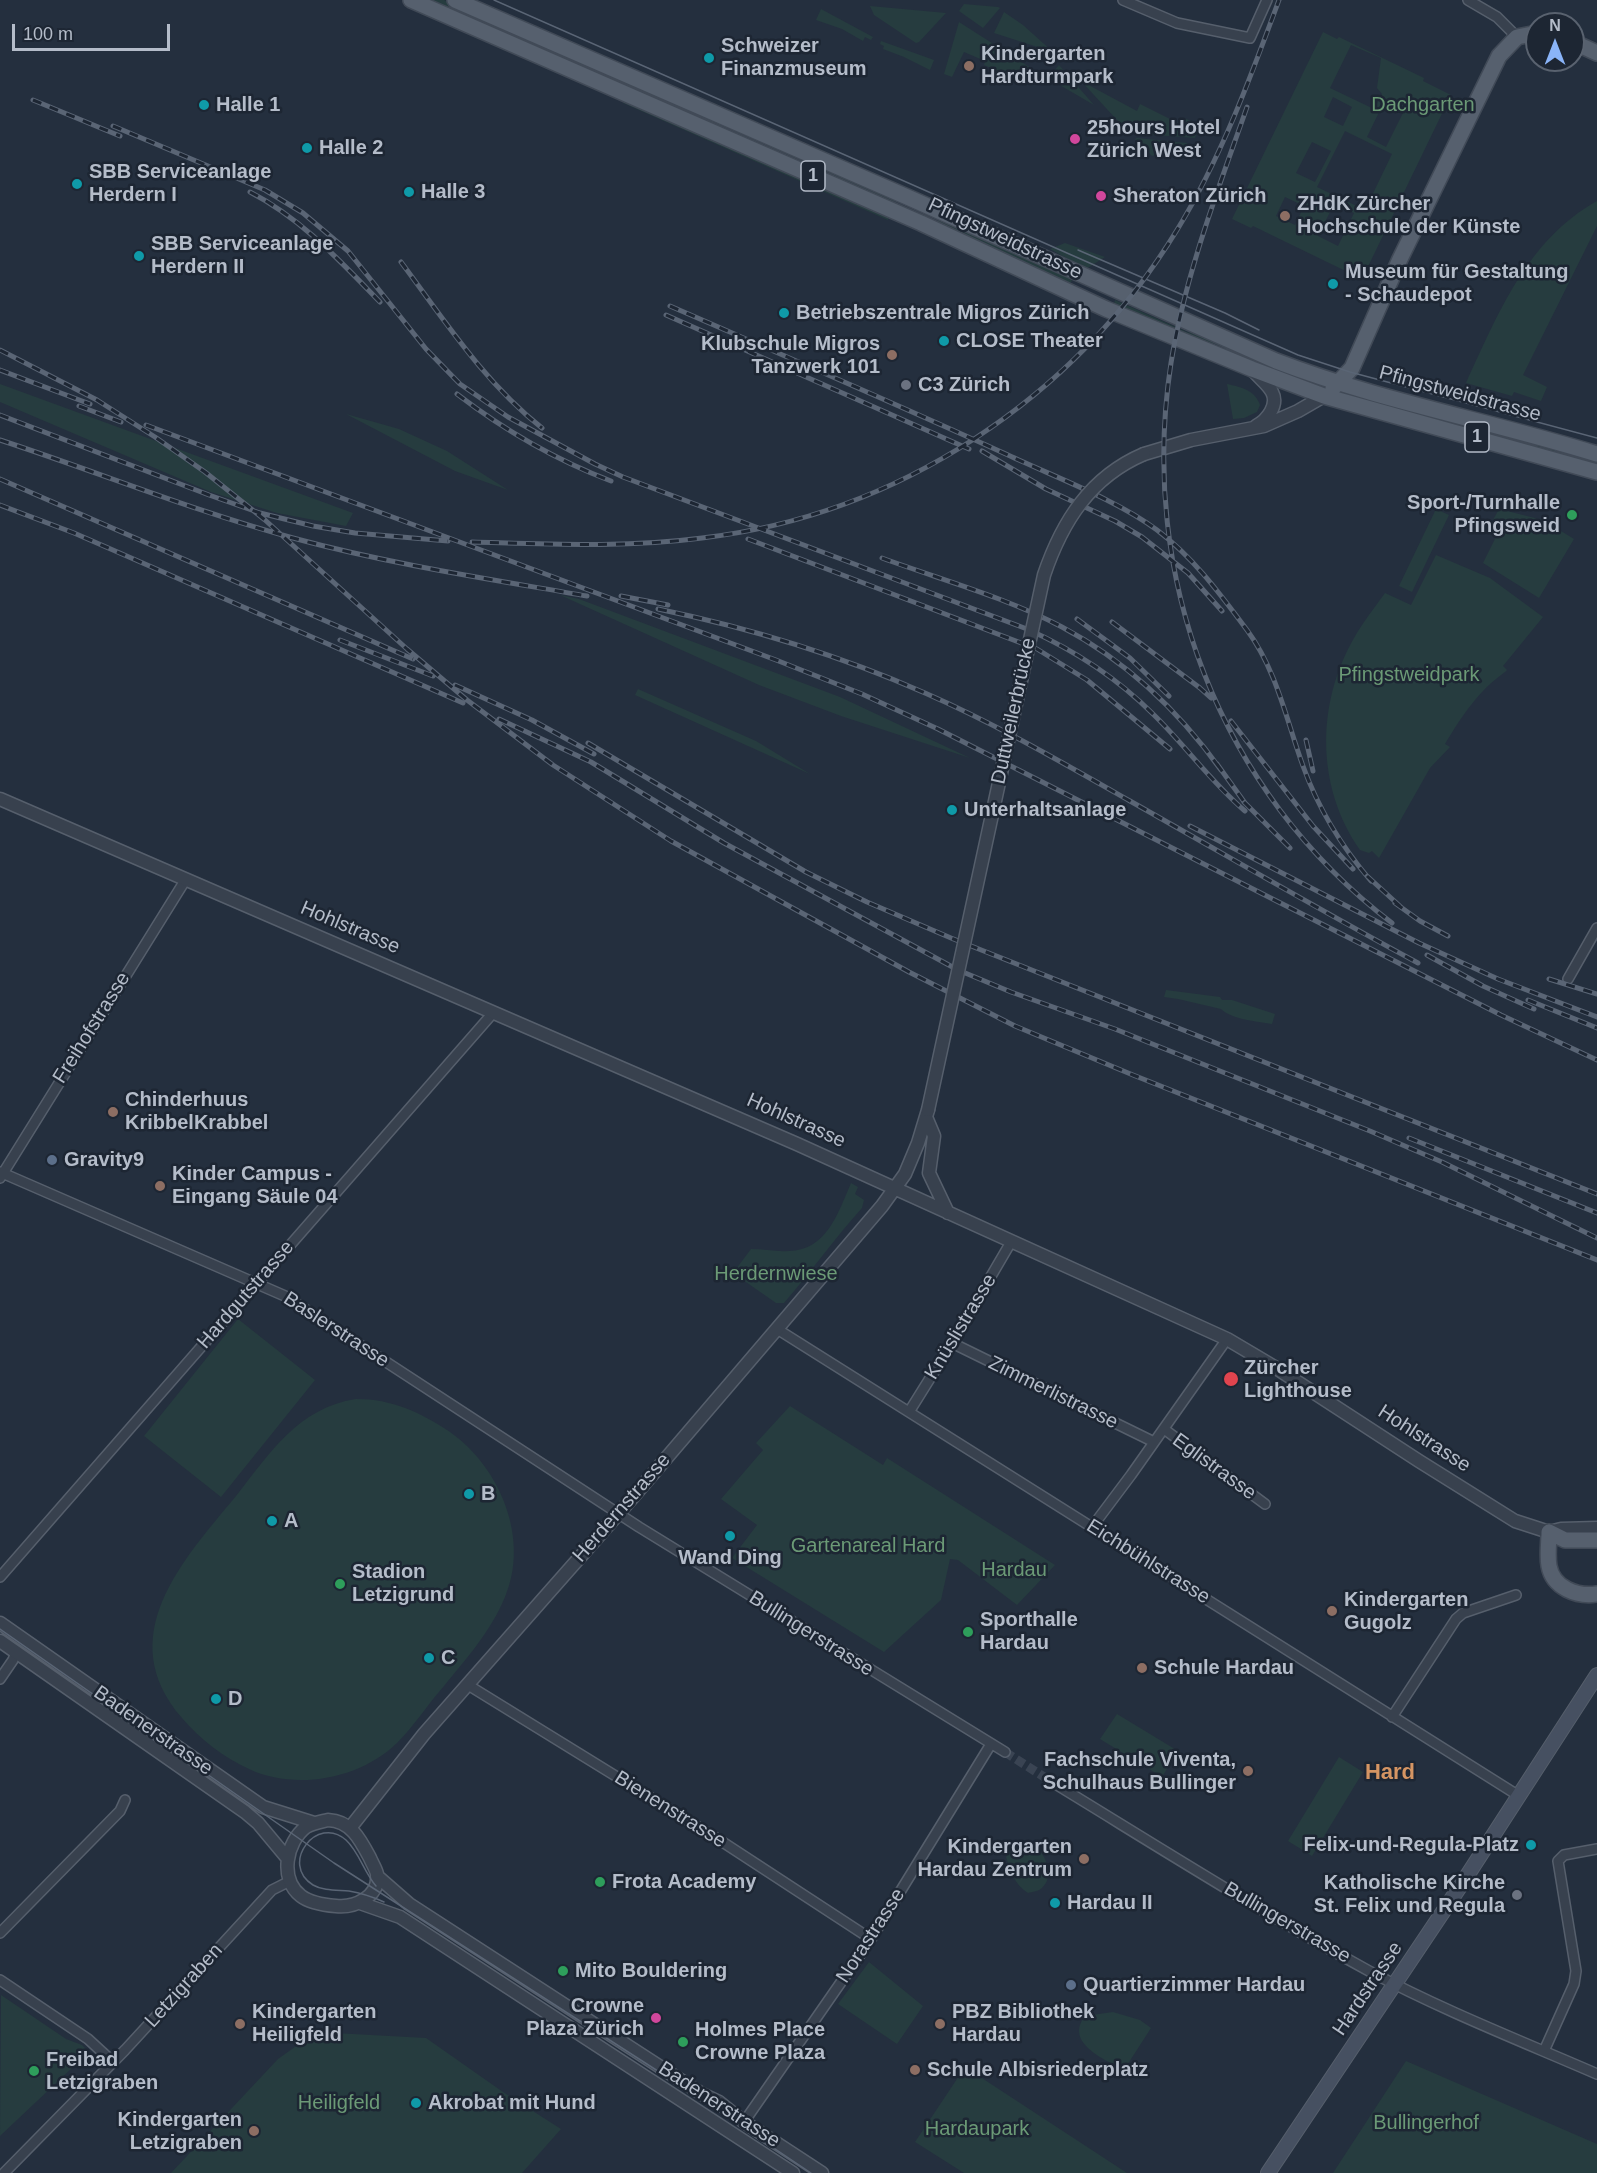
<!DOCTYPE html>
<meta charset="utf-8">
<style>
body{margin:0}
#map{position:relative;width:1597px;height:2173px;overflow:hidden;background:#242f3e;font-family:Arial,sans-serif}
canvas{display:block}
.north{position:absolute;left:1525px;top:12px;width:60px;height:60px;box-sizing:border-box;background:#1d2633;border:2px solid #59626f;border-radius:50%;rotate:0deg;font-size:16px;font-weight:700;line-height:24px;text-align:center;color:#b4bcc9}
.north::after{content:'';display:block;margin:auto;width:21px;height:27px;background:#8ab4f8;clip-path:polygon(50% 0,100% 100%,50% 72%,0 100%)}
.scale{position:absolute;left:12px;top:24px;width:158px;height:27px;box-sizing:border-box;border:3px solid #b4bcc9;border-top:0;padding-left:8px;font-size:18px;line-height:21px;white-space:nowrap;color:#b4bcc9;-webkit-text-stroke:4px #1d2633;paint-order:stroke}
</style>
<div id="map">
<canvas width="1597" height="2173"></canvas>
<div class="north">N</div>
<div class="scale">100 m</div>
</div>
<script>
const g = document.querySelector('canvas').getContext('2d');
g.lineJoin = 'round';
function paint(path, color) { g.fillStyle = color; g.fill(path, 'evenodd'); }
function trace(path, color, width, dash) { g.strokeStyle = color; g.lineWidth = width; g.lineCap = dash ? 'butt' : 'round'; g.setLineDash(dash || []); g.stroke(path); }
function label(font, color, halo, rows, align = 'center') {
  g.font = font + ' Arial,sans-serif'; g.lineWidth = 5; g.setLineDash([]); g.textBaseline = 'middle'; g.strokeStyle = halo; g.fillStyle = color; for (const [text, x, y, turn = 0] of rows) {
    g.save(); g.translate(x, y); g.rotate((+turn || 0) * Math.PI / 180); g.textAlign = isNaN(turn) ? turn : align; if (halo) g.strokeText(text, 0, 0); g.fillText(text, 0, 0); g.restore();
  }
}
const green = new Path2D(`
 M424,0h20l115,52 13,12z
 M964,4l34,3 2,1 -17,20 -24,-17z
 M870,6l76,7 -27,29 -3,1 -42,-28z
 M821,9l52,28 -2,3 -6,-3 -2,4 -21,-12 -26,-9z
 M1004,12l19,13 30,27 -59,-19z
 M959,22l72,46 -6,15 -41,-18 1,-4 -21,-9 -12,25 -8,-3z
 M1323,32l14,7 2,-2 85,41 -1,3 28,14 -89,184 -109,-53 -2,2 -19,-9zM1351,45l30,13 -4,30 5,6 -8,15 -44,-21zM1333,97l19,10 -9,19 -19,-9zM1383,104l20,9 -17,34 -19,-10zM1345,131l47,23 -27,56 -48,-23zM1312,142l19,9 -16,31 -19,-9zM1285,197l19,9 -9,19 -19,-9zM1334,204l20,9 -16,33 -20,-10z
 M881,41l53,19 -4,10 -26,-13 -21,-8 1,-3 -4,-2z
 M1059,65l35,40 -43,-25v-6z
 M1081,81l56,30 3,-7 42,21 4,-6 14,5 -5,14 -66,-5z
 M630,87l54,24 31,8 181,80 -2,3 -176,-78 -31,-9 -58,-25z
 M625,100l264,116 -1,4 -265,-117z
 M1137,138l50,5 2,2 -37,11 -17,-17z
 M1597,201v25l-74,149 24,12 -6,14 -27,-9 -2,4 -46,-13c32,-69 61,-143 131,-182z
 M940,218l126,56 6,7 -3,3 -5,-2 -128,-59z
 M1065,243l40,14 -19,12 -36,-20z
 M1115,300l72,32 25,7 76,33 -1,2 -72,-30 -25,-7 -76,-33z
 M0,384l353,129 -7,13 -69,-13 -66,-21 -211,-90z
 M1227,384c14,3 28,6 33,21l-3,7 -13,6 -11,1z
 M1388,403l209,57v7l-83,-26 -127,-34z
 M346,414l53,15 48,22 61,39 -53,-19z
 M1436,509l13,6 -37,77 -13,-6z
 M1499,509l44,11 31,19 -35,59 -56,-35 13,-26 -9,-6z
 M1436,555l54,23 53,39 -40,49 4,4 -2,2c-27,19 -43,44 -60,72l5,3 -20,21 -51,90 -7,-7 -3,2 -9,-3c-44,-63 -44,-146 -6,-212 9,-16 21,-31 31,-45l26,12z
 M560,595l19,4 261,98 130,61 -129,-42 -82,-31z
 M638,689l118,52 54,33 -175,-79z
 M1166,990l54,7 2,3h10l43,14 -3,10c-16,-3 -39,-4 -51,-15l-43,-10 -14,-2z
 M851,1183l7,4 -3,7 9,6 -2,8c-28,31 -51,64 -78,95h-8l-43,-30 18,-24c13,0 25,3 38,2 38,-1 49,-38 62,-68z
 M238,1319l77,61 -94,117 -77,-61z
 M356,1399c36,0 64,13 94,33 50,35 80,107 55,165 -14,34 -38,61 -61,89 -16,18 -30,40 -47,57 -37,36 -101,48 -148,26 -26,-12 -49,-30 -67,-51 -70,-81 0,-157 54,-222 34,-43 62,-88 120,-97z
 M790,1406l93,59 4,-7 168,107 -38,40 -59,-45 -8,-1 -9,41 -57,52 -152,-94 25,-33 -36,-26 42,-49 -7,-7z
 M1117,1714l61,37 -16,26 -62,-38z
 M1339,1757l24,15 -51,84 -24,-15z
 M1025,1841c17,5 33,32 17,47 -3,3 -10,4 -14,5 -14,-9 -17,-21 -22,-36l7,-12z
 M869,1962l54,44 -26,38 -59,-40z
 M1,1995l65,44 16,6 7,7 -89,84z
 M1113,2012l27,8 11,8 -27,42c-20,-11 -60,-27 -39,-54z
 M316,2032l110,6 77,54 58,37 -39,44h-351l107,-114z
 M1406,2061l191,83v29h-264z
 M965,2067l162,106h-163l-49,-31z`);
const minorTunnel = new Path2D(`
 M1005,1752l47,30`);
const minor = new Path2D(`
 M1123,0l54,23 73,15 17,-38
 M1468,0l29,17 20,20
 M1568,979l29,-51
 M0,1172l285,124 354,231 366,225
 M0,1178l186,-299
 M777,1329l742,467
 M952,1343l202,99
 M909,1412l43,-69 59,-101
 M1164,1429l101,75
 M1092,1527l39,-52 96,-136
 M0,1577l493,-564
 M0,1679l13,-19 3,-8
 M468,1685l253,156 150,98
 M1392,1717l64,-98 7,-6 53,-18
 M1052,1782c105,64 209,130 317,189 73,39 152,70 228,103
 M0,1933l120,-122 5,-11
 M0,1980l88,59 25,23
 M1544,2051l30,-67 2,-13 -18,-110 6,-6 33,-6
 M744,2122l127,-183 120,-195
 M4,2173l121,-123 147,-160 18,-9`);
const tertiary = new Path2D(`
 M1252,369c6,8 16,15 20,23 7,13 -5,28 -16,34
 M1144,454l47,-14 73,-14 34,-15 26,-15
 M0,799l797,345 430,195 49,29 143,93 96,60 34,11 12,-3 36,-1
 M926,1117l8,19 -5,37 19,40
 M0,1623l263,184 51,16
 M0,1641l245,171 13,11 30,36
 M328,1820c23,1 32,19 42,38 2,5 6,11 7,16 3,23 -23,34 -41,32 -12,-1 -26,-3 -35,-10 -22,-17 -15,-54 5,-69 7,-4 14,-5 22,-7z
 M350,1828l74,-94 209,-237 249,-291 23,-32 13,-31 10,-33
 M377,1876l32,28 293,190 17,8 25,20 78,51
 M360,1903l40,14 393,256`);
const secondary = new Path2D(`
 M1268,2173l195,-291 134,-207`);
const primary = new Path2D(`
 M411,0l510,223 185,86 146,60 72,27 273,76
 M455,0l450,196 371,165c104,40 215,60 321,93
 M1573,42l24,11
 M1333,388l19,-20 48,-109 99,-203 18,-19 20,-4
 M1549,1532c0,11 -2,23 0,34 4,22 28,31 48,28
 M1549,1532l16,8h32`);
const tram = new Path2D(`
 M494,0l804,355 52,17 247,66
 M1078,250l147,63 34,17
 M0,1629l334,234 344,221 133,89
 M376,1886c-12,-14 -17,-34 -30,-46 -29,-26 -67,24 -33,45 10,6 24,5 36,6 12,2 24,6 35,11`);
const rail = new Path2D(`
 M33,100l87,36
 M1247,107c-29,83 -62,168 -76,256 -33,214 48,428 221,560
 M113,126l152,64 38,23 45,38 78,98 34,35 48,33 87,47 28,13 404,152c47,21 89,48 126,85 32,31 58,68 92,97
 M250,192c52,27 89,68 130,110
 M401,262c44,59 83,120 141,166
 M670,306c113,49 226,98 338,149 47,22 109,45 149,75 37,28 63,64 90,100 30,41 39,89 56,136 15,42 39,81 68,115
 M666,315l303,134
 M0,350l97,50 58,37 50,35 60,48 142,129 60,51 86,65 118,76 238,131 106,54 118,49 464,185
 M0,370l90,34
 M457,394c47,36 99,66 154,87
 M79,406l42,16
 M0,415l209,80 51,18 53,13 42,7 93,8
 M146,425l630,235 86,34 76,35 563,286 96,45
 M0,440c98,32 193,71 293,98 96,26 196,41 294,58
 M982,451l64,38 69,32 27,16 46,36 34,38
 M0,479l413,180
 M0,505l74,28 389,170
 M748,539l289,110 50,31 83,69
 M472,542c76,2 154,6 230,-4 196,-23 372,-139 475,-308 44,-72 73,-151 102,-230
 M882,558c60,22 123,39 180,69 64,34 117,84 159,143
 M621,596l47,9
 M658,609c92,19 181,46 267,84 71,31 138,70 205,108 96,54 191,110 288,162
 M1077,619l53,39 39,38
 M1112,622l88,66 11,10
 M340,640l93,36
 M455,685l77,35 62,34
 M499,719l92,43 133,81 234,127 53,22 104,37 255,102 72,31 155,76
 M1231,721l82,105 40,43
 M1306,740l7,31
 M588,743l218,129 61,30 84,36 646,256
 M1217,764l28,39
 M1244,802l46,46
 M1190,826l229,117 79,36 99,38
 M1367,876l35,32
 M1395,903l25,18 28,15
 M1427,955l56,31 51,23
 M1549,979l48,15
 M1528,1000l69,28
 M1409,1138l188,75`);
const tertiaryBridge = new Path2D(`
 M928,1110l116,-535c18,-53 46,-98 100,-121`);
const markers = [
 [709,58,6,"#0f9aa8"],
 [969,66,6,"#8d6e63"],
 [204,105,6,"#0f9aa8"],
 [1075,139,6,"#d1479c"],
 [307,148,6,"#0f9aa8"],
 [77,184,6,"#0f9aa8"],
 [409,192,6,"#0f9aa8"],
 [1101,196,6,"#d1479c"],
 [1285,216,6,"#8d6e63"],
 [139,256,6,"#0f9aa8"],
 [1333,284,6,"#0f9aa8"],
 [784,313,6,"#0f9aa8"],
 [944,341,6,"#0f9aa8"],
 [892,355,6,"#8d6e63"],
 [906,385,6,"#6b7280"],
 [1572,515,6,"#2e9e5b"],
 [952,810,6,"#0f9aa8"],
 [113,1112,6,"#8d6e63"],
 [52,1160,6,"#5c6f8a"],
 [160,1186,6,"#8d6e63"],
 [1231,1379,8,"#e0444e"],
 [469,1494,6,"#0f9aa8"],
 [272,1521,6,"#0f9aa8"],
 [730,1536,6,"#0f9aa8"],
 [340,1584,6,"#2e9e5b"],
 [1332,1611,6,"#8d6e63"],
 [968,1632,6,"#2e9e5b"],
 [429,1658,6,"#0f9aa8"],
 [1142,1668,6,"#8d6e63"],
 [216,1699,6,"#0f9aa8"],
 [1248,1771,6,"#8d6e63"],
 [1531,1845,6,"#0f9aa8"],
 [1084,1859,6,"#8d6e63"],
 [600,1882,6,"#2e9e5b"],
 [1517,1895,6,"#6b7280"],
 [1055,1903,6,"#0f9aa8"],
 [563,1971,6,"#2e9e5b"],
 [1071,1985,6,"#5c6f8a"],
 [656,2018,6,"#d1479c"],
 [240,2024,6,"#8d6e63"],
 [940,2024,6,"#8d6e63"],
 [683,2042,6,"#2e9e5b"],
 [915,2070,6,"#8d6e63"],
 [34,2071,6,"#2e9e5b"],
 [416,2103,6,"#0f9aa8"],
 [254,2131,6,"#8d6e63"]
];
const shields = [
 [813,176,24],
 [1477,437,24]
];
const shieldNames = [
 ["1",813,176],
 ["1",1477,437]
];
const poiNames = [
 ["Schweizer",721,46],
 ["Finanzmuseum",721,69],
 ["Kindergarten",981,54],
 ["Hardturmpark",981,77],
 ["Halle 1",216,105],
 ["25hours Hotel",1087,128],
 ["Zürich West",1087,151],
 ["Halle 2",319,148],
 ["SBB Serviceanlage",89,172],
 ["Herdern I",89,195],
 ["Halle 3",421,192],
 ["Sheraton Zürich",1113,196],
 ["ZHdK Zürcher",1297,204],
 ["Hochschule der Künste",1297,227],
 ["SBB Serviceanlage",151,244],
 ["Herdern II",151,267],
 ["Museum für Gestaltung",1345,272],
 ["- Schaudepot",1345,295],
 ["Betriebszentrale Migros Zürich",796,313],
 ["CLOSE Theater",956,341],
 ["Klubschule Migros",880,344,"right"],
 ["Tanzwerk 101",880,367,"right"],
 ["C3 Zürich",918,385],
 ["Sport-/Turnhalle",1560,503,"right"],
 ["Pfingsweid",1560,526,"right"],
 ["Unterhaltsanlage",964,810],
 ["Chinderhuus",125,1100],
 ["KribbelKrabbel",125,1123],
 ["Gravity9",64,1160],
 ["Kinder Campus -",172,1174],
 ["Eingang Säule 04",172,1197],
 ["Zürcher",1244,1368],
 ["Lighthouse",1244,1391],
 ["B",481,1494],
 ["A",284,1521],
 ["Wand Ding",730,1558,"center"],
 ["Stadion",352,1572],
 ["Letzigrund",352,1595],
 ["Kindergarten",1344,1600],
 ["Gugolz",1344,1623],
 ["Sporthalle",980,1620],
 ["Hardau",980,1643],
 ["C",441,1658],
 ["Schule Hardau",1154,1668],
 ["D",228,1699],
 ["Fachschule Viventa,",1236,1760,"right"],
 ["Schulhaus Bullinger",1236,1783,"right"],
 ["Felix-und-Regula-Platz",1519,1845,"right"],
 ["Kindergarten",1072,1847,"right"],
 ["Hardau Zentrum",1072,1870,"right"],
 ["Frota Academy",612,1882],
 ["Katholische Kirche",1505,1883,"right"],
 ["St. Felix und Regula",1505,1906,"right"],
 ["Hardau II",1067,1903],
 ["Mito Bouldering",575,1971],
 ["Quartierzimmer Hardau",1083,1985],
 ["Crowne",644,2006,"right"],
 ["Plaza Zürich",644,2029,"right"],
 ["Kindergarten",252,2012],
 ["Heiligfeld",252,2035],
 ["PBZ Bibliothek",952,2012],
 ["Hardau",952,2035],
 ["Holmes Place",695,2030],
 ["Crowne Plaza",695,2053],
 ["Freibad",46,2060],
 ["Letzigraben",46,2083],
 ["Schule Albisriederplatz",927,2070],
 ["Akrobat mit Hund",428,2103],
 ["Kindergarten",242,2120,"right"],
 ["Letzigraben",242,2143,"right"]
];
const parkNames = [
 ["Dachgarten",1423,105],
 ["Pfingstweidpark",1409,675],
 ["Herdernwiese",776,1274],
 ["Gartenareal Hard",868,1546],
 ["Hardau",1014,1570],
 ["Heiligfeld",339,2103],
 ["Bullingerhof",1426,2123],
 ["Hardaupark",977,2129]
];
const streetNames = [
 ["Pfingstweidstrasse",1005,239,25],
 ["Pfingstweidstrasse",1460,394,15],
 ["Duttweilerbrücke",1014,711,-78],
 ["Hohlstrasse",350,928,23],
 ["Freihofstrasse",92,1028,-58],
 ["Hohlstrasse",796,1121,24],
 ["Hardgutstrasse",246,1295,-49],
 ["Knüslistrasse",961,1327,-59],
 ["Baslerstrasse",336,1330,33],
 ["Zimmerlistrasse",1053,1393,26],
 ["Hohlstrasse",1424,1439,33],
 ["Eglistrasse",1214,1467,36],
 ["Herdernstrasse",622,1508,-49],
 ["Eichbühlstrasse",1148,1562,32],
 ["Bullingerstrasse",811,1634,32],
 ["Badenerstrasse",153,1731,35],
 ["Bienenstrasse",670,1810,32],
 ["Bullingerstrasse",1287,1923,30],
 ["Norastrasse",871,1936,-57],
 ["Letzigraben",184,1986,-48],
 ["Hardstrasse",1368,1989,-56],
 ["Badenerstrasse",719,2105,33]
];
const quarterNames = [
 ["Hard",1390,1773]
];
paint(green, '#263c3f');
trace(minorTunnel, '#3a4453', 9, [9, 4.5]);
trace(minor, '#565f6c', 12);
trace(tertiary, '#565f6c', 15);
trace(secondary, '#565f6c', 16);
trace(primary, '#414a57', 18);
trace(minor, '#38414e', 9);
trace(tertiary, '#38414e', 12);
trace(secondary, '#465061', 14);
trace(primary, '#56606e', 15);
trace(tram, '#5a6575', 1.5);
trace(rail, '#5a6575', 5);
trace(rail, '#1d2633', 3, [9]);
trace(tertiaryBridge, '#565f6c', 15, []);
trace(tertiaryBridge, '#38414e', 12);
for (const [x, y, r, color] of markers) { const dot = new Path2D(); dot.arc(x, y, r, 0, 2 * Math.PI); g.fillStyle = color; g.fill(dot); trace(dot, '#1d2633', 2); }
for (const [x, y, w] of shields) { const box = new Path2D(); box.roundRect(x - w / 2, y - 15, w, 30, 4.5); g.fillStyle = '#1d2633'; g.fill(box); trace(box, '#b4bcc9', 1.5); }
label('bold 18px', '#b4bcc9', null, shieldNames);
label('bold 20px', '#b4bcc9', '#1d2633', poiNames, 'left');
label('20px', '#6b9a76', '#1d2633', parkNames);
label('20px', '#b4bcc9', '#1d2633', streetNames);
label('bold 22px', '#d59563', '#1d2633', quarterNames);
</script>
